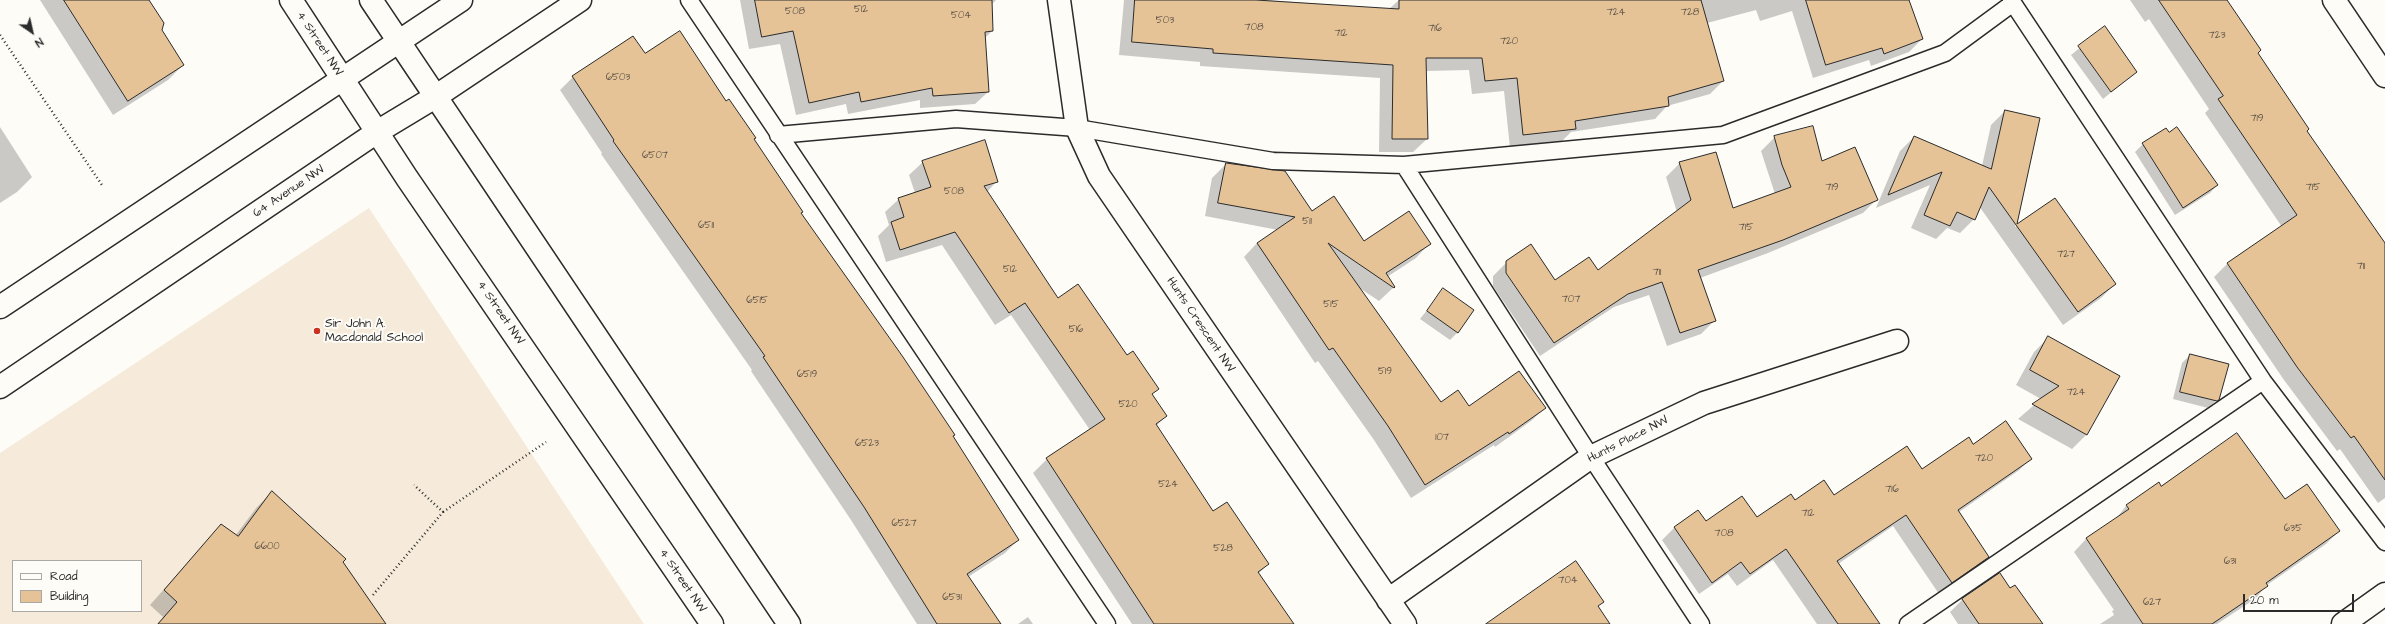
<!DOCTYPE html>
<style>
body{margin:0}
#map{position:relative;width:2385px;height:624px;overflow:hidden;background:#fdfcf7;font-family:"Architects Daughter",sans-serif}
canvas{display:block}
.legend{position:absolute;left:12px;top:560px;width:130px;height:52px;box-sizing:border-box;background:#fdfcf7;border:1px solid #a9a8a5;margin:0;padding:5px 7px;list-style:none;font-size:12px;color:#2b2b2b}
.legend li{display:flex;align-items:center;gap:8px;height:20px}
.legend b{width:20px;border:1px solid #a9a8a5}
.north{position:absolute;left:12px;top:12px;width:40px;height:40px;-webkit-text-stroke:3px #fdfcf7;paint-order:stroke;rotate:146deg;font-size:11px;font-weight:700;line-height:16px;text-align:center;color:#2b2b2b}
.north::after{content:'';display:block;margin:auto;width:14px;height:18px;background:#2b2b2b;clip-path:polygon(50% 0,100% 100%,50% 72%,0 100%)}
.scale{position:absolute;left:2243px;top:594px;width:111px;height:18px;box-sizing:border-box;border:2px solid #2b2b2b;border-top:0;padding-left:5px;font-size:12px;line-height:14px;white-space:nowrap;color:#2b2b2b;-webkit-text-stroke:3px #fdfcf7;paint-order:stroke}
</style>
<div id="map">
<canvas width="2385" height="624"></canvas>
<ul class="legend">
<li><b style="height:5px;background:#fdfcf7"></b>Road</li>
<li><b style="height:11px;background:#e5c397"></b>Building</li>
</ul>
<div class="north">N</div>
<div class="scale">20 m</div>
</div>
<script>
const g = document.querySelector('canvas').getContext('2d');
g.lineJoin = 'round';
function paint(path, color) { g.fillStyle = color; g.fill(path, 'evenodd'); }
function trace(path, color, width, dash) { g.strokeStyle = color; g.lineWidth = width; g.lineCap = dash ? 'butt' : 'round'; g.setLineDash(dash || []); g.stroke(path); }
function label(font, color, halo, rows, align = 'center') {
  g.font = font + ' "Architects Daughter",sans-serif'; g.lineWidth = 4; g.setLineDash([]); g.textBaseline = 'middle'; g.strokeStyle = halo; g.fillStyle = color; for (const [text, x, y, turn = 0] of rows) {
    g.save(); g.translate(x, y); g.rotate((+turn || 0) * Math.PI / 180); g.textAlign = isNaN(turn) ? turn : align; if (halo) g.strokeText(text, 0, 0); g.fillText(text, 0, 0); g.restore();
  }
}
const built = new Path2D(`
 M369,208l275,416h-644v-171zM13,561h128v50h-128z`);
const shadow = new Path2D(`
 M40,0h107l13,30 23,35 -15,15 -55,35z
 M740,0h256l-5,5 1,26 -8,8 4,53 -13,12 -55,4v-8l-72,14 -2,-10 -50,11 -16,-71 -31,5z
 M1124,0h143l122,9 10,-9h508l15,39 -13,13 -38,14 -2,-6 -56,18 -21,-67 -32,10 -4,-11 -49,13 16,58 -13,13 -43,12 -12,13 -84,13 -10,10 -51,6 -6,-57 -32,3 -3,-24 -43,1 1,68 -14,13h-34l1,-74 -180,-12v-4l-81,-7z
 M2130,0h96l31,54 49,77 79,115v252l-7,5 -38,-54 -3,2 -53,-71 -70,-103 14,-14 54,-36 -77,-114 4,-4 -60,-90 -4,3z
 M2104,28l32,44 -33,27 -32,-44z
 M645,55l81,48 27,36 47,75 152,223 66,103 -13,13 -37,24 32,47h-83l-66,-104 -100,-149 1,-1 -151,-216 1,-1 -42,-63 13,-13z
 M2005,111l34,8 -24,108 40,-28 60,85 -14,14 -38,27 -84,-119 -5,13 -14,14 -13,-5 -11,11 -25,-11 19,-43 -54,23 24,-57 14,-14 68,29 9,-41z
 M0,127l32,50 -15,15 -17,11z
 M1775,137l47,26 55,36 -14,14 -95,40 -68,25 14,43 -13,13 -34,12 -18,-51 -35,12 -74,49 -47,-70v-10l14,-14 48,19 42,-9 80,-60 -11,-35 14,-14 52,46 43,-15 -14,-43z
 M2143,144l74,41 -7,8 -35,22 -40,-63z
 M923,162l74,19 -10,11 71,108 68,57 31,32 -6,6 15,21 -10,10 57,86 55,52 -10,10 35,50h-161l-99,-151 14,-14 43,-29 -79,-115 -16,10 -53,-80 -56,17 -8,-26 11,-11 -4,-13 14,-13 16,-6 -6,-18z
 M1226,164l138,78 65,2 -13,14 -29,19 7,10 -15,14 -21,-14 82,116 28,4 77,1 -14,13 -36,26 -1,-2 -83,53 -37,-58 -56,-79 -3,2 -71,-106 13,-14 21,-13 -73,-14 7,-38z
 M1443,290l15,42 -8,8 -30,-21z
 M2049,337l38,97 -15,15 -54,-30 23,-20 -25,-14 18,-33z
 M2190,355l28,44 -10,9 -35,-9 9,-36z
 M1973,445l58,14 -13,12 -59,41 29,45 -12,12 -37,25 -46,-68 -55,38 40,60h-61l-44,-64 -36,26 -9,-12 -29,20 -37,-54 12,-12 24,-17 8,11 50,-4 39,-17 38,-4 89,-26z
 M2158,484l3,4 124,13 54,30 -13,13 -59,41 -12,14 -38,25h-117l14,-9 -2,-4 2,-1 -40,-58 12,-13 29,-19 11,-14z
 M272,492l70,70 43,62h-228l6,-7 -13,-12 71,-80 14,11 22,-29z
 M2010,590l32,34h-84l-8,-12 13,-13z
 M1028,617l5,7h-15z`);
const building = new Path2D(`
 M64,0h85l15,23 -2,7 22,35 -56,36z
 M755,0h237l1,31 -8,1 4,60 -56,4 -1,-8 -71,14 -2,-10 -50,11 -16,-72 -31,6z
 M1135,0h121l143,9v-9h302l23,81 -56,16 1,9 -94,15 1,8 -53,6 -6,-57 -32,3 -3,-23h-56l2,81h-36l1,-74 -180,-12v-4l-81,-7z
 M1806,0h103l14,39 -39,15 -2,-6 -56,17z
 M2159,0h68l34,50 -3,3 51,76 -2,2 78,112v237l-31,-44 -3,2 -54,-71 -70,-104 70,-48 -79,-116 5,-3z
 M2105,26l32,46 -26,20 -33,-46z
 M680,31l46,70 3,-2 27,39 -2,1 49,73 -2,1 102,144 52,78 -2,1 66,104 -52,34 34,50h-64l-73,-117 -101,-150 2,-1 -152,-215 1,-1 -42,-64 61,-40 12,17z
 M2005,110l35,8 -23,106 38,-26 61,86 -38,28 -89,-125 -14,33 -18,-8 -7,14 -26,-11 18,-43 -54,23 26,-59 77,33z
 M1813,126l9,35 33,-14 23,53 -95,40 -85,30 18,51 -36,12 -18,-51 -34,12 -74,49 -48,-70v-12l25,-17 24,36 34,-23 9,13 93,-70 -12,-38 37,-10 17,56 58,-21 -9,-22 -8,-29z
 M2177,127l41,58 -35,23 -41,-65 24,-15 3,4z
 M985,140l13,42 -14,4 74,112 20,-14 49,71 6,-4 26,38 -7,5 15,22 -11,8 57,87 14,-9 42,62 -11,8 36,52h-140l-108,-166 59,-39 -80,-116 -16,10 -54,-81 -55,18 -9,-28 13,-5 -6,-19 33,-11 -9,-26z
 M1226,163l59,8 27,40 22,-15 30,45 45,-30 22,33 -45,29 9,14 -1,1 -66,-45 113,159 17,-12 11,16 50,-35 27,37 -37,26 -1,-2 -83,53 -37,-59 -55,-78 -4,2 -72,-107 38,-26 -77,-14z
 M1443,288l31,22 -16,23 -31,-22z
 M2048,336l72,40 -33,59 -55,-31 27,-18 -29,-16z
 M2190,354l39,10 -10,36 -2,1 -37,-9z
 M2006,421l26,38 -74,51 31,47 -37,26 -46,-68 -69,46 43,63h-42l-52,-75 -36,25 -9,-12 -29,21 -38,-56 24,-17 8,11 36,-25 15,21 34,-23 4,6 29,-20 10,15 73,-49 15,23 47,-32 4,7z
 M2237,433l48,66 22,-15 33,47 -74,52 2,3 -56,38h-69l-57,-86 43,-29 -3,-4 33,-23 2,4z
 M272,491l74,68 -3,3 43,62h-228l19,-22 -13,-12 57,-66 17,12z
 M1576,561l28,41 -6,4 12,18h-124z
 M2000,573l10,15 5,-3 28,39h-64l-17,-25z`);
const path = new Path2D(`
 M0,35l102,150
 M443,512l103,-70
 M373,595l70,-83 -29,-27`);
const service = new Path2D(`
 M689,0l418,624
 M2011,0l252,381 122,161
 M778,135l178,-16 121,9 196,33 131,4 319,-30 222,-82 68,-50
 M1404,165l187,292 110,167
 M1908,624l355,-243`);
const minor = new Path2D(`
 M1059,0l18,128 22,48 306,448
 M2334,0l51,76
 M1388,600l203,-143 113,-54 193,-62
 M2343,624l42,-30`);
const secondary = new Path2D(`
 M291,0l116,178 305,446
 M371,0l418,624
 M0,307l461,-307
 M0,387l377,-255 58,-35 145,-97`);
const markers = [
 [317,331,4,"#c8321e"]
];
const numberNames = [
 ["512",861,10],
 ["508",795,12],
 ["724",1616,13],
 ["728",1690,13],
 ["504",961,16],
 ["503",1165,21],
 ["708",1254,28],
 ["716",1435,29],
 ["712",1341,34],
 ["723",2217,36],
 ["720",1509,42],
 ["6503",618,78],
 ["719",2257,119],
 ["6507",655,156],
 ["719",1832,188],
 ["715",2313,188],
 ["508",954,192],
 ["511",1307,222],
 ["6511",706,226],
 ["715",1746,228],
 ["727",2066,255],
 ["711",2361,267],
 ["512",1010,270],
 ["711",1657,273],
 ["707",1571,300],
 ["6515",757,301],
 ["515",1331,305],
 ["516",1076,330],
 ["519",1385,372],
 ["6519",807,375],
 ["724",2076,393],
 ["520",1128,405],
 ["107",1442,438],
 ["6523",867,444],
 ["720",1984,459],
 ["524",1168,485],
 ["716",1892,490],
 ["712",1808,514],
 ["6527",904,524],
 ["635",2293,529],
 ["708",1724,534],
 ["6600",267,547],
 ["528",1223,549],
 ["631",2230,562],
 ["704",1568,581],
 ["6531",952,598],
 ["627",2152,603]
];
const streetNames = [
 ["4 Street NW",319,44,57],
 ["64 Avenue NW",289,192,-34],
 ["4 Street NW",500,313,56],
 ["Hunts Crescent NW",1200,325,56],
 ["Hunts Place NW",1628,440,-27],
 ["4 Street NW",682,581,56]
];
const poiNames = [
 ["Sir John A.",325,324],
 ["Macdonald School",325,338]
];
paint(built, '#f6ebda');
paint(shadow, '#0003');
paint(building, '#e5c397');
trace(building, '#2b2b2b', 1);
trace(service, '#2b2b2b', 19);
trace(minor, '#2b2b2b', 25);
trace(secondary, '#2b2b2b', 25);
trace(path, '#2b2b2b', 2.5, [1, 3]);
trace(service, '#fdfcf7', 16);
trace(minor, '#fdfcf7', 22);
trace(secondary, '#fdfcf7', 22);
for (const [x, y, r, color] of markers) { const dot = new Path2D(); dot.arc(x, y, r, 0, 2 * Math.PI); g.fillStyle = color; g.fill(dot); trace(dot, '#fdfcf7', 1.5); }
label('10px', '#5a5146', null, numberNames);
label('12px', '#2b2b2b', '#fdfcf7', streetNames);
label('12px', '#2b2b2b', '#fdfcf7', poiNames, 'left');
</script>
